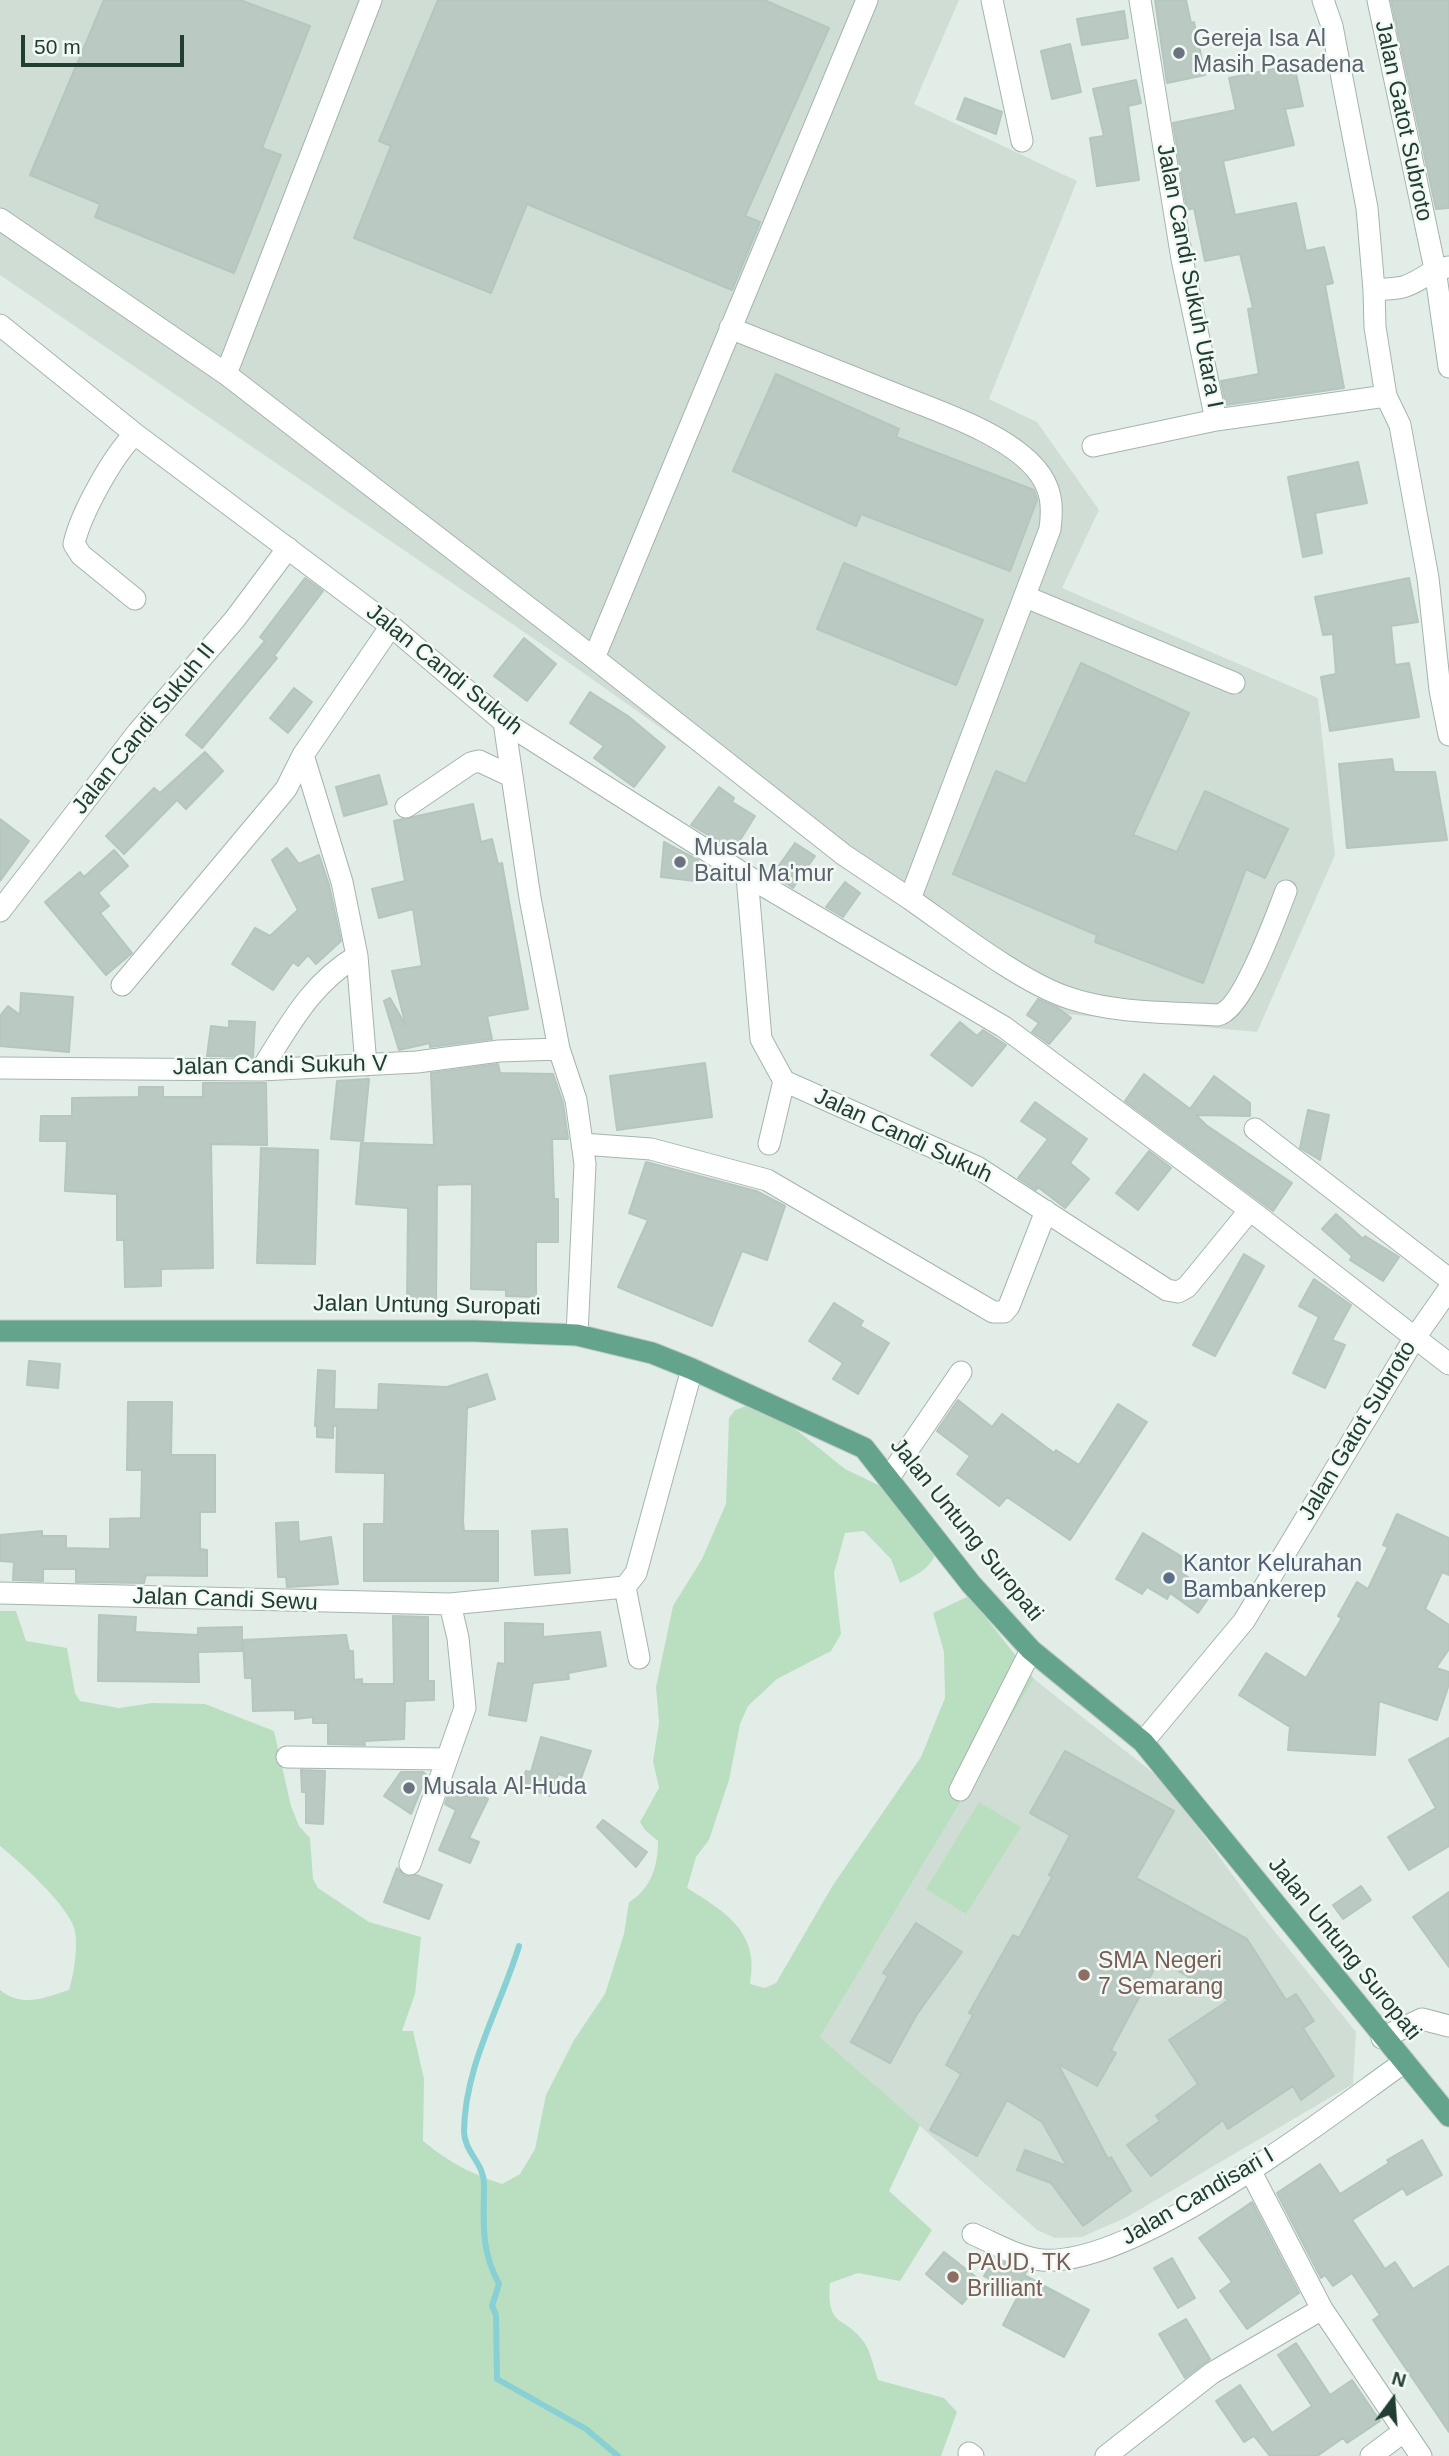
<!DOCTYPE html>
<style>
body{margin:0}
#map{position:relative;width:1449px;height:2456px;overflow:hidden;background:#e2ede7;font-family:Helvetica,sans-serif}
canvas{display:block}
.north{position:absolute;left:1358px;top:2365px;width:70px;height:70px;-webkit-text-stroke:5px #f2f9f5;paint-order:stroke;rotate:16deg;font-size:19px;font-weight:700;line-height:28px;text-align:center;color:#213e33}
.north::after{content:'';display:block;margin:auto;width:24px;height:32px;background:#213e33;clip-path:polygon(50% 0,100% 100%,50% 72%,0 100%)}
.scale{position:absolute;left:21px;top:35px;width:163px;height:32px;box-sizing:border-box;border:4px solid #213e33;border-top:0;padding-left:9px;font-size:21px;line-height:24px;white-space:nowrap;color:#213e33;-webkit-text-stroke:5px #f2f9f5;paint-order:stroke}
</style>
<div id="map">
<canvas width="1449" height="2456"></canvas>
<div class="north">N</div>
<div class="scale">50 m</div>
</div>
<script>
const g = document.querySelector('canvas').getContext('2d');
g.lineJoin = 'round';
function paint(path, color) { g.fillStyle = color; g.fill(path, 'evenodd'); }
function trace(path, color, width, dash) { g.strokeStyle = color; g.lineWidth = width; g.lineCap = dash ? 'butt' : 'round'; g.setLineDash(dash || []); g.stroke(path); }
function label(font, color, halo, rows, align = 'center') {
  g.font = font + ' Helvetica,sans-serif'; g.lineWidth = 5; g.setLineDash([]); g.textBaseline = 'middle'; g.strokeStyle = halo; g.fillStyle = color; for (const [text, x, y, turn = 0] of rows) {
    g.save(); g.translate(x, y); g.rotate((+turn || 0) * Math.PI / 180); g.textAlign = isNaN(turn) ? turn : align; if (halo) g.strokeText(text, 0, 0); g.fillText(text, 0, 0); g.restore();
  }
}
const built = new Path2D(`
 M0,0h959l-45,104 163,77 -88,218 48,23 62,88 -37,78 256,110 17,157 -78,177 -192,-18 -500,-354 -565,-385z
 M1034,1679l132,104 97,134 93,115 -3,52 -226,133 -45,20 -27,1 -18,-8 -217,-193z`);
const green = new Path2D(`
 M746,1406l48,22 51,41 44,21 8,6 13,29 27,23c-4,20 -20,27 -37,35l-9,-24 -27,-28 -19,2 -11,40 7,61 -10,17 -54,28 -29,27 -8,18 -11,56 -20,60 -13,17 -9,31c38,24 73,43 63,96l15,4 11,-5 57,-98 88,-128 24,-59 -1,-46 -11,-39 36,-17 65,83 -214,358 100,88 -31,66 43,39 -32,51 -42,-8 -28,10c-4,46 15,32 34,59 7,10 10,27 14,38l66,18 13,14 -16,44h-941v-466c23,18 43,8 69,0 5,-17 9,-41 6,-59 -4,-23 -56,-70 -75,-85v-235h16l10,30 41,7 8,45 5,8 39,7 33,-5 53,1 69,27 17,75 8,20 11,12 3,41 5,9 51,34 52,15 -6,57 -13,37h11l11,48 -1,62c26,21 48,33 79,43l18,-10 15,-25 11,-54 28,-55 31,-46 19,-60 5,-32c22,-13 29,-36 29,-61l-13,-11 -5,-8 19,-34 -6,-27 6,-38 -3,-36 17,-81 29,-47 24,-55 3,-86 6,-8z
 M979,1802l42,25 -55,87 -40,-25z`);
const stream = new Path2D(`
 M519,1946c-19,62 -54,119 -55,185 0,21 20,32 20,53 0,38 -4,65 15,100l-7,22 4,9 1,64 89,50 32,27`);
const building = new Path2D(`
 M104,0h136l70,26 -48,122 19,7 -47,118 -139,-56 5,-13 -70,-29z
 M438,0h326l65,28 -84,188 15,6 -28,68 -205,-86 -36,89 -137,-55 37,-92 -12,-5z
 M1155,0h31l5,23 3,-1 11,53 -38,8z
 M1391,0h58v208l-13,1z
 M1124,11l4,27 -46,7 -5,-26z
 M1070,44l11,48 -29,7 -11,-48z
 M1294,65l9,41 -18,3 9,36 -71,16 12,54 61,-12 10,48 18,-4 9,36 -8,2 19,103 -118,17 -5,-24 38,-7 -11,-65 5,-1 -13,-54 -35,7 -11,-53 -7,2 -14,-87 63,-13 -7,-32z
 M1136,80l5,23 -13,3 11,74 -42,6 -7,-48 14,-2 -11,-47z
 M965,98l37,14 -6,22 -39,-15z
 M776,374l123,55 -3,8 138,53 3,10 -27,71 -149,-57 -5,12 -123,-55z
 M1358,462l9,41 -52,10 7,40 -19,4 -15,-80z
 M844,563l139,57 -27,65 -139,-56z
 M305,578l18,13 -49,65 3,2 -75,90 -16,-13 79,-94 -5,-4z
 M1409,578l9,44 -27,4 4,39 14,-2 10,54 -89,14 -9,-54 15,-3 -3,-40 -10,1 -8,-38z
 M524,638l32,26 -29,37 -33,-25z
 M1081,663l108,50 -56,122 44,17 28,-61 83,38 -23,49 -19,-9 -43,114 -108,-41 2,-7 -144,-61 43,-103 30,13z
 M294,688l18,14 -24,31 -18,-15z
 M590,692l38,24 37,31 -31,40 -40,-29 10,-12 -34,-23z
 M205,752l18,19 -37,38 -9,-9 -53,54 -18,-18 48,-48 6,5z
 M1392,759l2,13h41l12,68 -100,8 -8,-84z
 M379,775l8,29 -43,12 -8,-29z
 M719,787l15,11 -2,4 23,14 -21,34 -43,-25z
 M473,804l8,38 11,-3 6,25 4,-1 26,146 -41,7 5,23 -62,8v-4l-31,7 -15,-49 6,-3 16,28 -14,-55 30,-5 -9,-57 -34,9 -7,-29 33,-8 -11,-60z
 M0,819l29,22 -29,40z
 M664,842l34,18 -3,21 -34,-4z
 M795,843l20,13 -22,32 -20,-14z
 M287,848l12,16 20,-9 10,30 12,56 -25,23 -8,-9 -10,11 -5,-4 -20,28 -41,-26 23,-36 15,8 28,-26 -26,-50z
 M114,850l14,16 -30,27 11,13 -9,7 32,40 -26,22 -61,-73 35,-30 4,5z
 M845,882l15,11 -17,24 -17,-10z
 M21,993l52,4 -4,55 -69,-6v-30l8,-10 12,9z
 M1038,999l20,9 13,10 -22,26 -17,-12 7,-9 -12,-8z
 M229,1021l26,1 -2,35 -46,-1 4,-30 18,2z
 M960,1022l17,14 6,-6 23,15 -34,41 -41,-31z
 M705,1063l7,54 -95,13 -7,-54z
 M498,1064l2,9 53,1 10,29 5,36h-16l2,60h4v43h-22v55l-30,-1v-6l-35,-1 1,-105 -35,1 -1,119h-29l1,-96 -52,-4 5,-61 73,2 -3,-72z
 M1144,1074l46,35 24,-33 36,27v13l-54,-1 10,10 86,58 -19,28 -148,-110z
 M369,1079l-6,62 -32,-2 6,-58z
 M203,1083h63l1,62 -56,-1 2,124 -52,1v17l-36,1 -1,-47h-7v-46l-52,-3 2,-50h-27l1,-25h31v-18l67,-1v-10h24v10h40z
 M1035,1102l52,37 -17,24 19,16 -24,29 -27,-21 -2,3 -18,-12 30,-39 -27,-18z
 M1308,1110l21,5 -9,45 -20,-12z
 M261,1148l57,2 -3,114 -58,-1z
 M1149,1151l22,17 -33,42 -22,-17z
 M646,1162l110,29 29,15 -18,54 -25,-9 -30,75 -94,-39 30,-67 -19,-7z
 M1336,1214l27,25 2,-3 34,21 -16,24 -33,-21 2,-4 -30,-27z
 M1244,1254l20,12 -49,90 -22,-11z
 M1314,1279l37,26 -19,35 13,5 -20,43 -32,-15 26,-56 -20,-11z
 M834,1303l29,18 -3,5 29,17 -31,51 -25,-15 10,-16 -34,-22z
 M29,1361l31,3 -2,24 -31,-3z
 M318,1370l17,1 -1,38 44,1 1,-26 68,3 40,-13 8,25 -28,9 -4,114 1,9h34v50h-134v-57h20l1,-51 -49,-1 1,-46h-4v12l-16,-1v-11h-2z
 M958,1400l34,27 10,-13 52,39 2,-3 23,15 39,-61 29,18 -77,118 -63,-43 -8,9 -42,-32 13,-18 -33,-25z
 M128,1402h44l-1,53h44v57h-15v37l7,1v26l-61,-1 -2,8 -68,-1v-13h-33v12l-30,-1 1,-18 -14,-1v-26l42,-4v5h24v12l44,1v-30l31,-1 1,-48h-15z
 M1397,1514l52,24v37l-7,-3 -17,37 24,16v24l-13,19 13,4v12l-12,36 -58,-19 -4,54 -87,-5 2,-23 -51,-32 27,-42 40,25 36,-60 -4,-2 19,-34 11,7 20,-42 -5,-2z
 M298,1522l1,20 32,-5 7,47 -51,3 -1,-10h-8l-2,-54z
 M567,1529l3,44 -35,2 -3,-44z
 M1143,1533l46,28 -7,12 30,20 -14,20 -28,-20 -3,6 -20,-12 -5,7 -26,-15z
 M99,1615l37,2 -1,15 63,3v-7l44,-1v24l-44,1 1,30 -101,-1z
 M393,1616l35,1v64h6v19l-29,1 -1,38 -40,2 1,4 -37,-1v-21h-15v-6l-18,2v-9l-42,1 -1,-33h-7l-2,-38 103,-5 3,16h4l1,29 8,-1v5h32z
 M505,1623l38,1v13l57,-5 6,34 -38,7 1,6 -36,4 -7,38 -37,-6 9,-52 7,1z
 M541,1737l50,14 -11,30 -22,-7 -8,22 -29,-10 5,-15 5,1z
 M1449,1738v108l-40,24 -21,-33 48,-29 -27,-48z
 M1065,1751l109,60 -38,67 111,61 39,61 10,-6 18,27 -11,7 31,48 -33,24 -8,-14 -65,43 -5,-9 -72,56 -24,-31 33,-24 -4,-5 42,-32 -29,-44 60,-40 -70,-40 -48,90 5,3 -19,33 -39,-22 50,95 3,-2 20,34 -48,35 -32,-43 -34,-13 8,-20 42,16 -25,-44 -35,-22 -30,56 -47,-26 31,-56 -15,-9 27,-50 -4,-2 44,-78 6,3 33,-61 -3,-2 21,-40 -40,-22z
 M301,1770l24,1 -2,53 -17,-1v-31h-4z
 M401,1772h22l4,3 -16,39 -27,-18z
 M462,1787l26,12 -19,39 10,4 -9,21 -31,-13 17,-40 -11,-6 5,-14 8,5z
 M603,1820l44,32 -11,15 -39,-40z
 M397,1868l8,8 11,-1 26,10 -13,34 -45,-17z
 M1361,1886l10,14 -28,19 -10,-14z
 M1449,1892v75l-36,-50z
 M916,1923l46,29 -45,62 -27,49 -39,-21 37,-66 -5,-3z
 M1422,2140l20,35 -35,20 -4,-7 -51,32 33,49 10,-7 18,27 36,-23v166l-76,-112 7,-5 -28,-42 -19,13 -8,-11 -4,3 -44,-85 43,-29 20,30 49,-31 -2,-3z
 M1252,2202l47,91 -52,36 -27,-38 12,-9 -33,-44z
 M944,2252l37,29 -19,23 -36,-30z
 M1172,2258l23,40 -17,10 -24,-40z
 M995,2259l32,12 -3,4 65,35 -25,47 -61,-32 15,-29 -34,-20z
 M1186,2319l24,40 -25,19 -26,-44z
 M1296,2343l34,52 22,-15 28,41 -33,22 -4,-5 -26,18h-47l-16,-20 -10,6 -28,-41 24,-16 32,48 40,-27 -34,-51z`);
const minor = new Path2D(`
 M992,0l30,141
 M1140,0l42,259 34,161 170,-24 -11,-69 -1,-37c10,-1 20,-1 29,-3 17,-5 28,-18 46,-20
 M1323,0l9,26 35,182 7,82
 M1378,0l57,269 14,98
 M0,219l226,155 145,-374
 M0,325l135,109
 M730,328c53,21 107,43 160,64 44,18 115,40 146,77 16,19 17,37 14,60l-140,370c43,30 112,84 159,99 48,16 99,14 149,17 25,-5 58,-99 68,-124
 M226,374l368,284 273,-658
 M1386,396l14,29 28,153 12,112 9,45
 M1093,446l123,-26
 M1026,597l208,86
 M135,599l-54,-44 -7,-11c6,-29 39,-89 61,-110l256,192 113,96 243,154 257,151 246,183 199,154
 M594,658l250,197 66,44
 M504,722l26,176 29,151 17,51 9,64 -8,171
 M303,755l39,127 15,74 9,109
 M406,807l65,-44 8,-2 32,15
 M747,876l14,163 23,42 193,86 190,123 11,2 9,-5 63,-77
 M0,911l138,-179 97,-113 53,-71
 M122,985l164,-196 17,-34 88,-129
 M0,1068l261,2 156,-8 82,-11 60,-2
 M261,1070c28,-44 50,-87 96,-114
 M1255,1129l194,150
 M582,1144l69,5 116,31 226,132h11l5,-6 37,-95
 M769,1144l15,-63
 M890,1476l71,-104
 M625,1587l14,71
 M0,1593l450,11 175,-17 11,-14 56,-204
 M1143,1742l101,-121 170,-282 35,-50
 M287,1757l160,2
 M960,1790l71,-140
 M410,1864l55,-156 -7,-70 -8,-34
 M1382,2038l40,-19 27,7
 M1250,2170l72,139 99,147
 M973,2234c21,9 46,24 69,26 93,7 283,-142 361,-197
 M969,2453l4,3
 M1106,2456l106,-83 110,-64
 M1371,2456l32,-24`);
const major = new Path2D(`
 M0,1331h474l103,4 75,18 40,16 172,79 107,136 60,66 112,92 306,374`);
const markers = [
 [1179,53,7,"#6b7280"],
 [680,862,7,"#6b7280"],
 [1169,1578,7,"#5c6f8a"],
 [409,1788,7,"#6b7280"],
 [1084,1975,7,"#8d6e63"],
 [953,2277,7,"#8d6e63"]
];
const worshipNames = [
 ["Gereja Isa Al",1193,40],
 ["Masih Pasadena",1193,66],
 ["Musala",694,849],
 ["Baitul Ma'mur",694,875],
 ["Musala Al-Huda",423,1788]
];
const streetNames = [
 ["Jalan Gatot Subroto",1403,121,78],
 ["Jalan Candi Sukuh Utara I",1189,276,79],
 ["Jalan Candi Sukuh",444,670,39],
 ["Jalan Candi Sukuh II",144,729,-51],
 ["Jalan Candi Sukuh V",280,1066,-1],
 ["Jalan Candi Sukuh",903,1136,25],
 ["Jalan Untung Suropati",427,1306,1],
 ["Jalan Gatot Subroto",1358,1431,-59],
 ["Jalan Untung Suropati",966,1530,51],
 ["Jalan Candi Sewu",225,1600,2],
 ["Jalan Untung Suropati",1344,1949,51],
 ["Jalan Candisari I",1198,2197,-30]
];
const serviceNames = [
 ["Kantor Kelurahan",1183,1565],
 ["Bambankerep",1183,1591]
];
const educationNames = [
 ["SMA Negeri",1098,1962],
 ["7 Semarang",1098,1988],
 ["PAUD, TK",967,2264],
 ["Brilliant",967,2290]
];
paint(built, '#d0ddd5');
paint(green, '#badfc0');
trace(stream, '#88d0d4', 6);
paint(building, '#bacac2');
trace(building, '#b4c6bd', 2);
trace(minor, '#a4b5ad', 23);
trace(major, '#c1c9c6', 23);
trace(minor, '#fff', 21);
trace(major, '#64a48d', 21);
for (const [x, y, r, color] of markers) { const dot = new Path2D(); dot.arc(x, y, r, 0, 2 * Math.PI); g.fillStyle = color; g.fill(dot); trace(dot, '#f2f9f5', 2.5); }
label('23px', '#5b616d', '#f2f9f5', worshipNames, 'left');
label('23px', '#213e33', '#f2f9f5', streetNames);
label('23px', '#4e5e75', '#f2f9f5', serviceNames, 'left');
label('23px', '#785e54', '#f2f9f5', educationNames, 'left');
</script>
